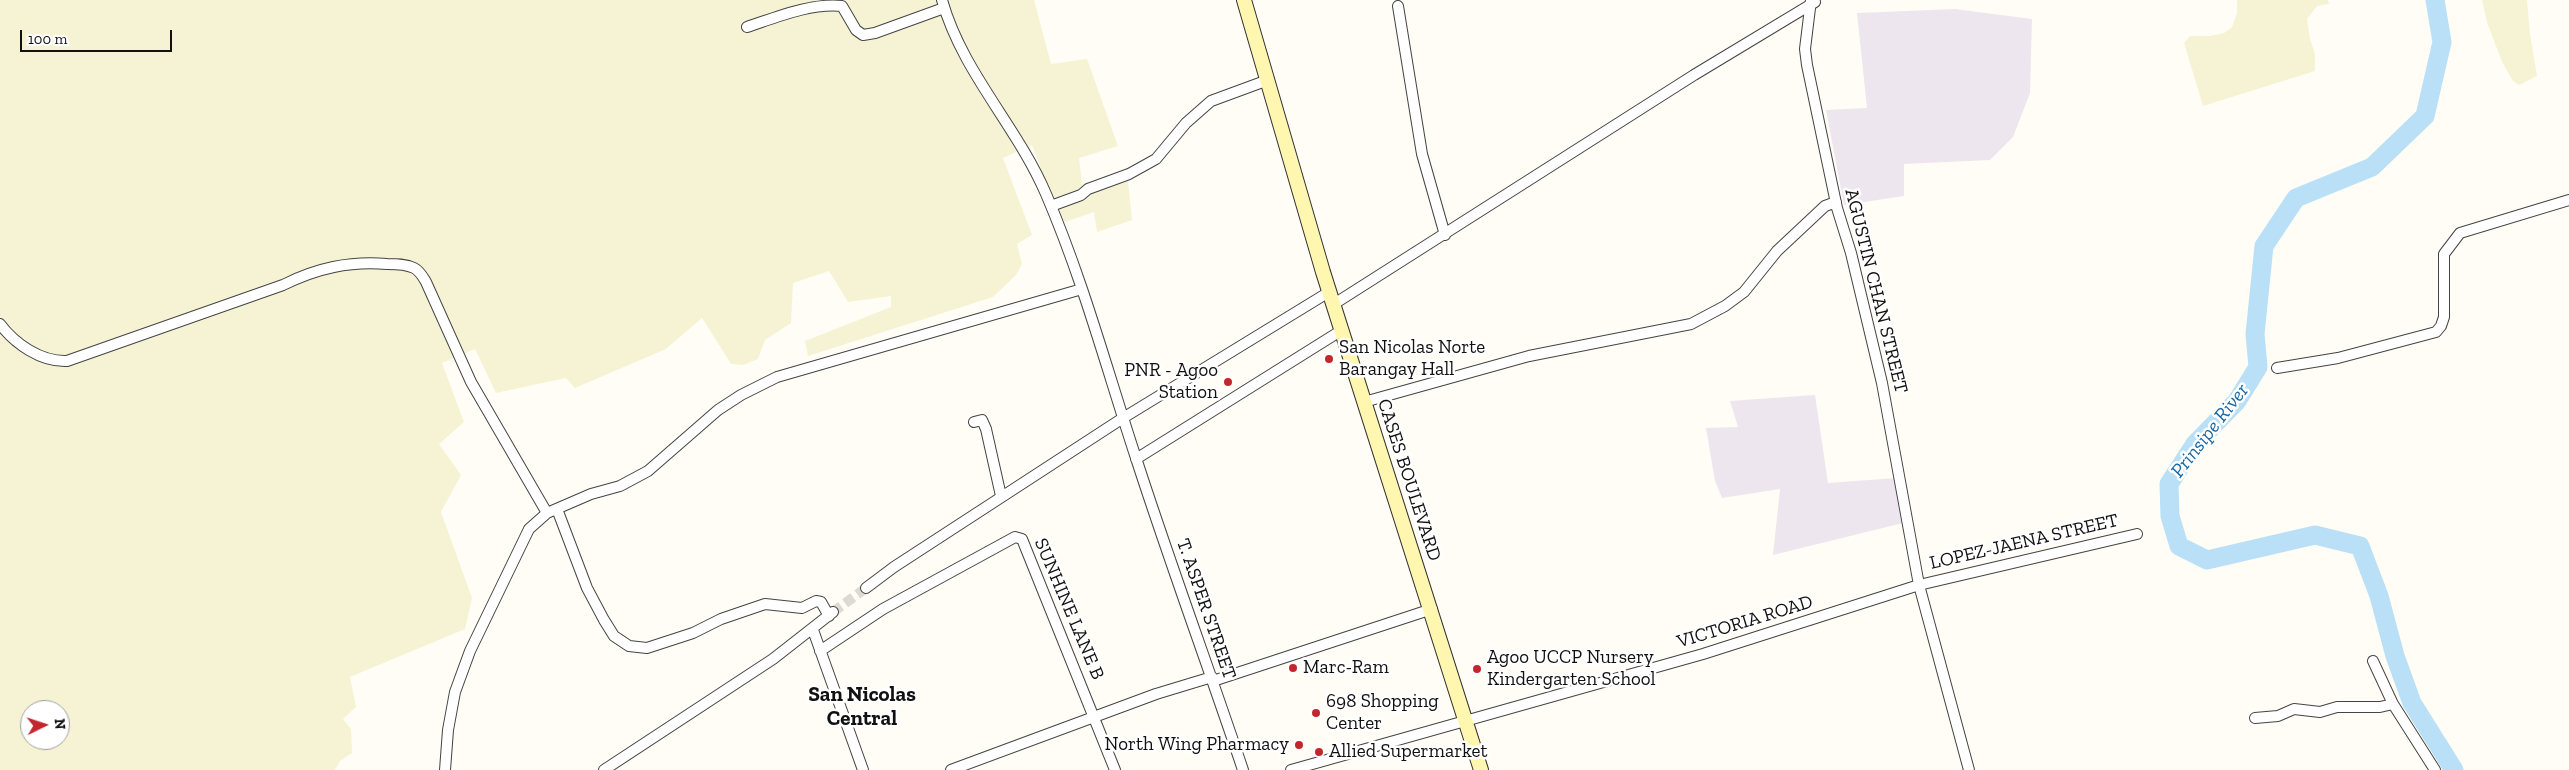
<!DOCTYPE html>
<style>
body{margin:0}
#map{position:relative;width:2569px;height:770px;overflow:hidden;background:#fffdf5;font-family:"Zilla Slab",serif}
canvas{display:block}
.north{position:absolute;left:20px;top:700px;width:50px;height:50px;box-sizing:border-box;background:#fff;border:1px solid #a0a0a0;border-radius:50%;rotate:86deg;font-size:14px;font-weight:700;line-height:20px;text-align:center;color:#111}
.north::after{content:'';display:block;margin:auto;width:18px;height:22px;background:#c4262e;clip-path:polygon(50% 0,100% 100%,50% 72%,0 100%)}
.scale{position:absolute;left:20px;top:30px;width:152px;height:22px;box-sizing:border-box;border:2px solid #111;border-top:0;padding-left:6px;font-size:15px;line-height:18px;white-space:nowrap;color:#111;-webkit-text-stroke:4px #fff;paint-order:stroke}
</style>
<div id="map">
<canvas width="2569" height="770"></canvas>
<div class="north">N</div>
<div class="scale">100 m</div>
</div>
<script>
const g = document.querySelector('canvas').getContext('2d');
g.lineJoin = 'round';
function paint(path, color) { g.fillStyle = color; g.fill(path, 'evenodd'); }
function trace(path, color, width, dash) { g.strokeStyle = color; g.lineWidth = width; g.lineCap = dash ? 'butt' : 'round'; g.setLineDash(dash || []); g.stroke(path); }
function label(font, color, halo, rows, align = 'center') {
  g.font = font + ' "Zilla Slab",serif'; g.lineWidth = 5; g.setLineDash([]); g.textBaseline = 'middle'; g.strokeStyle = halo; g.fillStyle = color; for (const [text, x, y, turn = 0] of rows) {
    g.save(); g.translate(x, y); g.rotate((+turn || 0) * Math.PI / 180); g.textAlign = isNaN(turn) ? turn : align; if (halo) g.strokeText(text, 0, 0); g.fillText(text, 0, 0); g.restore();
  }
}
const industrial = new Path2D(`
 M1955,9l77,10 -2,74 -17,44 -23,23 -86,4v32l-60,9 -18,-95 41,-2 -10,-95z
 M1815,395l13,88 68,-5 11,44 -134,33 7,-66 -58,9 -7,-17 -9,-53 32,-1 -8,-26z`);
const farmland = new Path2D(`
 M0,0h1034l17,64 36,-5 31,87 -39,12 3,26 46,-3 4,39 -35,12 -3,-20 -32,11 -30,-78 -29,13 29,77 -15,9 5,20 -6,11 -23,22 -185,59 -3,-15 86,-34v-11l-43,6 -19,-31 -36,12 -2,40 -26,17 -7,19 -15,6 -12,-1 -29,-46 -36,31 -91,39 -9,-10 -70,15 -21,-44 -33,14 22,59 -25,22 22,31 -20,37 31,86 -7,31 -115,48 6,30 -13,12 8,10 1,24 -12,8 -5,9h-335zM30,710h30v30h-30z
 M2237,0h91l1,4 -12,2 -10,13 3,20 5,15v17l-112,35 -19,-63 6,-7h20l14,-3 8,-6 5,-14z
 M2482,0h45l3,34 7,42 -18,9 -6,-4 -11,-19 -15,-40z`);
const river = new Path2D(`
 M2435,0l7,42 -17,74 -53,51 -76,31 -32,48 -9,88 3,33 -21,34 -42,43 -26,40 1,32 9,30 28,14 108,-25 45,11 19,50 16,60 17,47 42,67`);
const streetTunnel = new Path2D(`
 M833,612l33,-24`);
const street = new Path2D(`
 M942,0c20,72 75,126 104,194 37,86 61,176 90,264 34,105 72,208 107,312
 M1811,0l-6,49 2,16 30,143 14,45 31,130 37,202 50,185
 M1398,6l24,148 23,81
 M747,27c30,-10 63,-24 95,-21l14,24 7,5 12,-2 69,-25
 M1051,206l30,-11 7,-6 41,-15 27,-15 30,-36 25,-22 57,-21
 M1334,304l360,-229 121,-73
 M0,324c15,20 41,38 67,37l216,-76c34,-17 66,-24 104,-21 9,0 19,0 27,4 6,3 9,9 12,14l45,100 76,131
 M2277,368l61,-10 98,-26 5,-6 3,-9v-63l16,-21 109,-33
 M1364,402l165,-46 162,-32 34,-18 19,-14 33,-41 48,-45 11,-4
 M974,422l8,-2 4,9 15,67
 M1136,459l206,-129
 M557,509l30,79 17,32 10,16 15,10 18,2 46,-15 28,-14 44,-15 37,4 14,-7 5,1 8,14
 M866,588l28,-21 229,-149 206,-126
 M813,630l50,140
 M820,651l63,-42 132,-72 7,2 93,231
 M2373,661l20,43 42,66
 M1213,681l219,-72
 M2255,718l23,-2 16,-7 26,3 17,-5h43l13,-3
 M445,770l3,-40 7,-38 15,-41 59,-122 18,-16 44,-19 29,-8 28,-15 70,-61 23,-15 36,-18 305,-88
 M604,770l169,-111 60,-47
 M951,770l205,-76 56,-17
 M1291,770l412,-116 216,-69 218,-51`);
const secondary = new Path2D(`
 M1244,0l79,272 158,498`);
const markers = [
 [1329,359,5,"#c4262e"],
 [1228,382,5,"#c4262e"],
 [1293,668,5,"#c4262e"],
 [1477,669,5,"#c4262e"],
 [1316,713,5,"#c4262e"],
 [1299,745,5,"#c4262e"],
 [1319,752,5,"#c4262e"]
];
const streetNames = [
 ["AGUSTIN CHAN STREET",1876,291,76],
 ["CASES BOULEVARD",1409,480,72],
 ["LOPEZ-JAENA STREET",2024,542,-13],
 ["SUNHINE LANE B",1069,609,67],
 ["T. ASPER STREET",1206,609,71],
 ["VICTORIA ROAD",1745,622,-17]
];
const poiNames = [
 ["San Nicolas Norte",1339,348],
 ["Barangay Hall",1339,370],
 ["PNR - Agoo",1218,371,"right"],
 ["Station",1218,393,"right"],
 ["Agoo UCCP Nursery",1487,658],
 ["Kindergarten School",1487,680],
 ["Marc-Ram",1303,668],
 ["698 Shopping",1326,702],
 ["Center",1326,724],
 ["North Wing Pharmacy",1289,745,"right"],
 ["Allied Supermarket",1329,752]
];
const waterNames = [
 ["Prinsipe River",2210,431,-52]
];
const quarterNames = [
 ["San Nicolas",862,695],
 ["Central",862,719]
];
paint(industrial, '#eee6ef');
paint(farmland, '#f6f3d4');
trace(river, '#b9e0f7', 19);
trace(streetTunnel, '#dbdad3', 10, [10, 5]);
trace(street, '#444', 12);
trace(secondary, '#333', 16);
trace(street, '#fff', 10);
trace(secondary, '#fff6b0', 14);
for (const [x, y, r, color] of markers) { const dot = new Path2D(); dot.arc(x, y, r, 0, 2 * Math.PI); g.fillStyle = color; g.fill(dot); trace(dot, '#fff', 2); }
label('19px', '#111', '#fff', streetNames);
label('19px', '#111', '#fff', poiNames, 'left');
label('italic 20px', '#1768a6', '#fff', waterNames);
label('bold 21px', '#111', '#fff', quarterNames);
</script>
